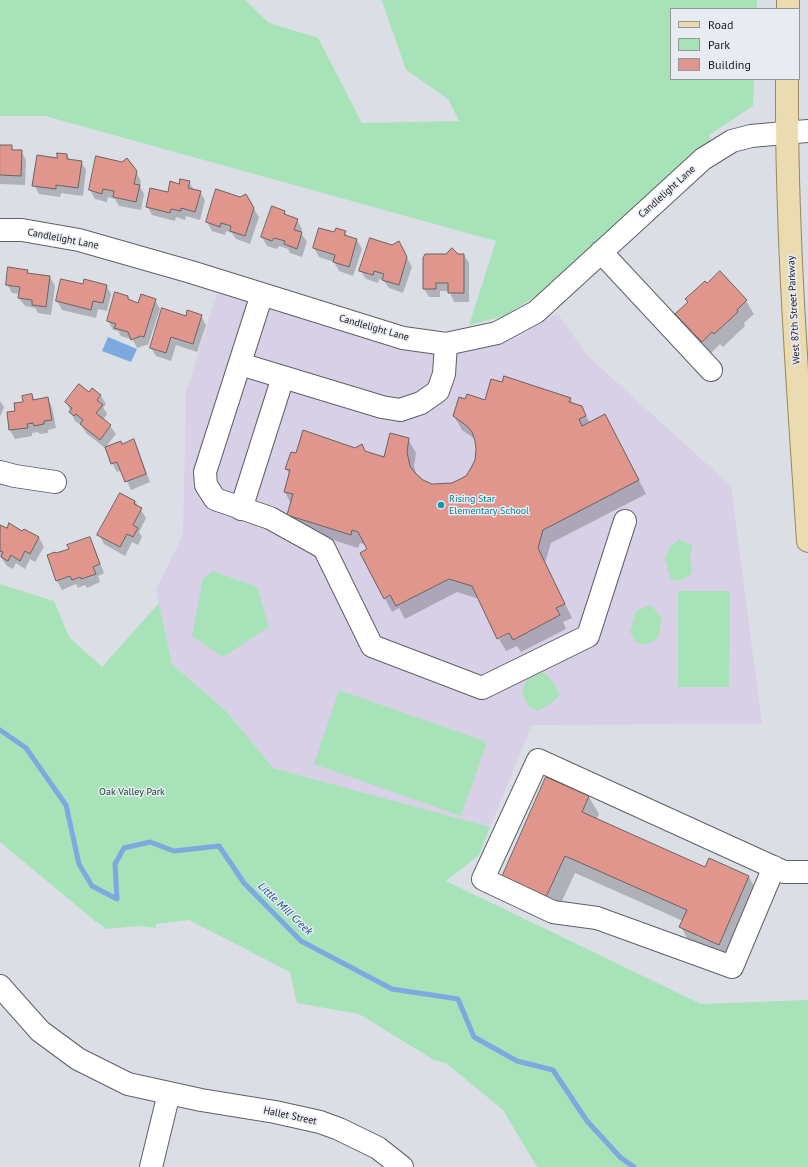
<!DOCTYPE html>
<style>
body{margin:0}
#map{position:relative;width:808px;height:1167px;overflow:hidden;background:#dcdee6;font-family:"PT Sans",sans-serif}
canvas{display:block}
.legend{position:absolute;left:670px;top:8px;width:130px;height:72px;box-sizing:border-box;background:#e9ebf3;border:1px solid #96979d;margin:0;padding:5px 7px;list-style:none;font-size:12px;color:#191a1c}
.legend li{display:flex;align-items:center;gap:8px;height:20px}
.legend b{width:20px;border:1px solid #96979d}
</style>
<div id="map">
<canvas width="808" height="1167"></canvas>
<ul class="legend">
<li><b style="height:5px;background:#eadcb0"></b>Road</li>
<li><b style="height:11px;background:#a8e2b9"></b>Park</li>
<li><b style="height:11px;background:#e0958d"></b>Building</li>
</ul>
</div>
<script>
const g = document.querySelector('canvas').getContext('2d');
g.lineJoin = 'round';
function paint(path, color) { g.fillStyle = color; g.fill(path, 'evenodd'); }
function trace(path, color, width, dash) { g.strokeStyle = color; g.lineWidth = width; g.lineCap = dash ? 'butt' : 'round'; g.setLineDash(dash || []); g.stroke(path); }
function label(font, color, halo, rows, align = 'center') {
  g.font = font + ' "PT Sans",sans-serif'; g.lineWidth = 3; g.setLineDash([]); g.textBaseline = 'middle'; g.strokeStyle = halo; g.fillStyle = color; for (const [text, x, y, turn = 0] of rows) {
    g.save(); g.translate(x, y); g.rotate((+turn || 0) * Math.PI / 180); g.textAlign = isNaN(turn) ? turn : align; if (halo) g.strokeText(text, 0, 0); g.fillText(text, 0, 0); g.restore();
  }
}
const education = new Path2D(`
 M219,287l195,62 50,4 16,-4 40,-13 37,-23 32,44 142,129 31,238 -230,1 -42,102 -217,-59 -47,-57 -54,-47 -16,-74 27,-56 3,-142z`);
const green = new Path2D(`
 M0,0h245l24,23 49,15 44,85 97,-2 -11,-22 -42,-29 -24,-69 -4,-1h379v9h-86v70h83l-1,27 -44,29 2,5 -170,153 -37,23 -35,9 27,-84 -451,-125h-45z
 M679,539l13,6c1,7 -1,6 -2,12 0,5 4,11 1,16 -4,7 -15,10 -22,5v-6l-2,-3 1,-3 -3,-5c1,-10 7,-16 14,-22z
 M213,571l44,16 12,40 -46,30 -31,-21 11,-58z
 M0,584l54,17 15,36 33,30 57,-64 13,61 54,47 47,57 217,59 -11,28 -33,26 255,123 107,-4v167h-271l-34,-57 -57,-47 -12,-3 -75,-46 -62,-11 -7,-31 -101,-52 -33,4v4l-19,-2 -31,3 -8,-7h-3l-1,-2 -94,-78z
 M678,591h52l-1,96h-51z
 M649,605l4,2 9,13 -4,18 -6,4 -9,3 -7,-3 -6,-10 6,-21z
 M543,672c6,5 17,17 16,24l-10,9 -12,6 -9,-5 -4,-9 -2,-7 5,-10z
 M339,690l148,52 -26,74 -147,-52z`);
const water = new Path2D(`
 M108,337l29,12 -6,13 -29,-11z`);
const shadow = new Path2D(`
 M0,146h11l3,5h7l5,9 -1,25 -25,-1z
 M67,155l3,5 11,2 5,8 -3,26 -22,-3 -1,4 -21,-3 -5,-9 23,-26z
 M136,172l5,9 -1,6 4,7 -3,16 -22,-4 -4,-7 -7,-2 -1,5 -12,-3 -5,-9z
 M189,182l5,8 6,2 5,8 -5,20 -14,-4 -1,4 -9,-3 -1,4 -23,-6 -5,-9 21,-12 12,-9z
 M245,195l14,22 -9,27 -14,-5 -4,-6 -6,-2 -1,4 -13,-4 -5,-9z
 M285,212l3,5 9,3 5,9 -1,4 6,9 -5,15 -12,-4 -2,-4 -9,-3 -2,3 -10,-3 -5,-9z
 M345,232l3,5 9,3 5,9 -9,27 -14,-5 -5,-9 -15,-5 -5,-9 21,-14z
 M403,251l9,16 -9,26 -14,-5 -5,-7 -5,-2 -1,4 -12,-4 -6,-9z
 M446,255h18l5,8v39h-15l-5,-11h-9v6h-11l-5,-8z
 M27,271l2,3 21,3 5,9 -4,29 -13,-2 -3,-5 -10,-2 -6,-8 1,-4 -8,-1 -5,-9z
 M720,273l26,28 8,13 -10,9 1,3 -22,21 -3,-3 -10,10 -26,-27 -7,-13z
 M84,285h22l5,9 -4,17 -9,-2 -2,9 -34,-8 -5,-9z
 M128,297l2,4 9,3 16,-4 5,9 -12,36h-2l-9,3 -4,-8 -12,-4 -3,-5 -5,-1 -5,-9z
 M201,316l5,9 -9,27 -21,-7 -5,16 -15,-5 -5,-8 35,-31z
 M92,389l9,7 5,8 -3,3 4,7 -4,6 7,6 6,8 -11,14 -19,-15 -6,-10 -1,1 -4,-3 -9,-19 23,-9z
 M32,395l3,6 12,-3 5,9 4,21 -8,2v3l-8,1 -2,-2 -6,1v3l-17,3 -5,-9 -2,-17 8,-1z
 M570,399l4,6 7,2 9,16 22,5 34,66 -95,49 -6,20 27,55 -9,4 3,7 -45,23 -4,-6 -11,5 -7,-12 15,-8 -35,-32 -22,-7 -52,27 -6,-11 -7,4 -31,-59 7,-3 -2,-5 -6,-2 -2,5 -62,-20 -8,-13 3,-11 -6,-12 5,-17 -4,-6 11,-15 59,-5 6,-4 4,7 18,6 24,-19 8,14 -2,13 2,7 6,7 9,5 21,-1 14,-8 10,-16 1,-10 -2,-11 -13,-9 -8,-14 12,-16 20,1z
 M0,401l4,6 -4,10z
 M133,441l5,8 12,33 -19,8 -9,-20 -5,2 -5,-9 10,-18z
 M135,501l11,17 -7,14 3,5 -4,8 -6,-3 -7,14 -21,-12 -5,-9z
 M0,526l7,4 16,2 1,-2 15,8 5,9 -9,15 -5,-3 -5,10 -9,-6 -3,6 -6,-3 -7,-10z
 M89,538l5,9 10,26 -6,3 2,6 -13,6 -2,-3 -7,3 -2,-4 -14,6 -5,-9 -9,-26h8l14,-6z
 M589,797l10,17 -3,6 109,48 43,8 11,18 -30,68 -38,-17 -10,-18 2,-6 -108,-48 -19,41 -43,-19z`);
const stream = new Path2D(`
 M0,730l26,18 40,57 13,59 13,22 25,13 -2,-35 9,-16 26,-6 24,9 45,-5 25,37 57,58 91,48 66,10 16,38 43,24 36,9 34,51 34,37 13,9`);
const building = new Path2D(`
 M0,145h12v5h10l-1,26 -21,-1z
 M57,153l10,1v5l15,2 -4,27 -22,-3v4l-24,-3 5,-31 20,3z
 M96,156l26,6 5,-4 10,13 -3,13 6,1 -4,17 -23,-5 1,-6 -11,-2 -1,5 -13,-4z
 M180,179l10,2 -2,7 13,3 -6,21 -14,-4v3l-10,-2 -1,4 -24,-6 4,-19 18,4 2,-11 9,3z
 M216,189l24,8 6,-3 8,14 -9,28 -15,-5 1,-5 -10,-3 -1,4 -14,-5z
 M272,206l13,5 -1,3 14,5 -4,11 8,2 -5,17 -13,-5 1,-3 -11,-3 -2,3 -11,-4z
 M319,228l15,4 2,-4 10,3 -2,4 13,4 -8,28 -16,-5 2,-7 -22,-7z
 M370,238l22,7 7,-4 8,16 -8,28 -17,-5 2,-6 -10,-3 -1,4 -14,-4z
 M452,248l6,6h6v39h-16v-10h-12v6h-13v-31l2,-4h21z
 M8,267l20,3 -1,3 23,3 -4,31 -14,-2v-5l-14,-2 2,-11 -14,-2z
 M720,271l27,29 -10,10 1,2 -24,22 -2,-2 -10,10 -27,-28 13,-12 -3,-3 20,-18 2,2z
 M61,279l22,5 1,-5 23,6 -4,18 -10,-2 -2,9 -35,-9z
 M115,292l13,4v3l10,4 3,-9 15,5 -12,38 -3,-1 -10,4 -3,-8 -14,-4 2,-4 -9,-3z
 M162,308l24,8 1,-6 15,5 -9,29 -22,-7 -5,16 -16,-5z
 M504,376l67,22 -2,4 13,4 4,10 -7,3 3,7 23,-12 34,66 -96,50 -5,18 27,56 -9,4 4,7 -47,25 -4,-7 -12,6 -25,-53 -23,-7 -53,27 -6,-11 -6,4 -24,-46 7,-4 -9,-17 -6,-2 -1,5 -64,-20 6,-21 -9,-2 6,-22 -5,-1 6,-17 5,1 7,-23 52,18 7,-4 3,7 19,6 6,-24 19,5 -2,14 3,14 5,7 8,7 9,4 20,-1 14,-7 5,-8 4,-8 1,-10 -1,-9 -3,-9 -5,-6 -14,-10 6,-19 6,2 2,-5 18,6 6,-21 11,3z
 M79,384l10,8 3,-4 9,7 -4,5 6,5 -7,8 15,12 -11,15 -20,-16 3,-4 -7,-6 -2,2 -5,-4 3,-4 -7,-6z
 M32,394l1,6 15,-3 4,23 -8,1v3l-10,2 -1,-3 -6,1 1,4 -19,2 -2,-18 8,-1 -1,-8 9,-1 -1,-6z
 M134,439l12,35 -21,8 -8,-20 -6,2 -6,-17 16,-6 1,3z
 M120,493l15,8 -1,3 8,4 -9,17 5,3 -5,9 -6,-3 -7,13 -23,-12z
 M9,523l13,8 2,-2 15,8 -9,17 -5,-3 -5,10 -9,-6 -3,6 -7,-4 2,-5 -3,-1v-26l7,3z
 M90,537l10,27 -7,3 3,7 -15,5 -1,-2 -8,3 -2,-4 -14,5 -9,-26 8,-3 1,1 13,-4 -2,-4z
 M546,777l43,19 -7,16 123,55 4,-9 40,18 -30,69 -40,-18 8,-17 -122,-54 -19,41 -44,-20z`);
const minor = new Path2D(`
 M0,230h22l57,10 112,32 212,66 43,6 51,-11 39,-21 167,-153 29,-18 19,-5 57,-5
 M601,252l110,118
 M262,294l-57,178 1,13 9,14 55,19 54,30 48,98 110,42 106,-52 37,-115
 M240,364l142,43 18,3 21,-7 17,-12 6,-17 2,-30
 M0,472l15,4 40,6
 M241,509l42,-132
 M774,867l-42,100 -135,-49 -44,-6 -70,-33 55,-119 246,112h24
 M0,986l40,45 38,28 50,25 73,16 74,12 45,10 19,7 39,19 24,19
 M151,1167l18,-74`);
const major = new Path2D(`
 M788,9v-9
 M787,79c-1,154 11,308 21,462`);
const markers = [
 [441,505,4,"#0f9aa8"]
];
const streetNames = [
 ["Candlelight Lane",667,192,-42],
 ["Candlelight Lane",63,239,11],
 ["West 87th Street Parkway",794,310,-93],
 ["Candlelight Lane",374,328,16],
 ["Hallet Street",290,1116,12]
];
const cultureNames = [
 ["Rising Star",449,499],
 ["Elementary School",449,511]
];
const parkNames = [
 ["Oak Valley Park",132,792]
];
const waterNames = [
 ["Little Mill Creek",285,909,44]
];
paint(education, '#d8d0e6');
paint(green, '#a8e2b9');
paint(water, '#7ca9df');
paint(shadow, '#0003');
trace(stream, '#7ca9df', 5);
paint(building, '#e0958d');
trace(building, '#6b6261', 1);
trace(minor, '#5e6066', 24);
trace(major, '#98885a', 24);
trace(minor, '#fff', 22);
trace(major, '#eadcb0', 22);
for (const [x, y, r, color] of markers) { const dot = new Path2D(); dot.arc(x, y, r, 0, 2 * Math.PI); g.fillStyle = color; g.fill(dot); trace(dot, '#e9ebf3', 1.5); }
label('10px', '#191a1c', '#e9ebf3', streetNames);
label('10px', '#0d838f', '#e9ebf3', cultureNames, 'left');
label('10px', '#124427', '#e9ebf3', parkNames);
label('italic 11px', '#115292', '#e9ebf3', waterNames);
</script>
